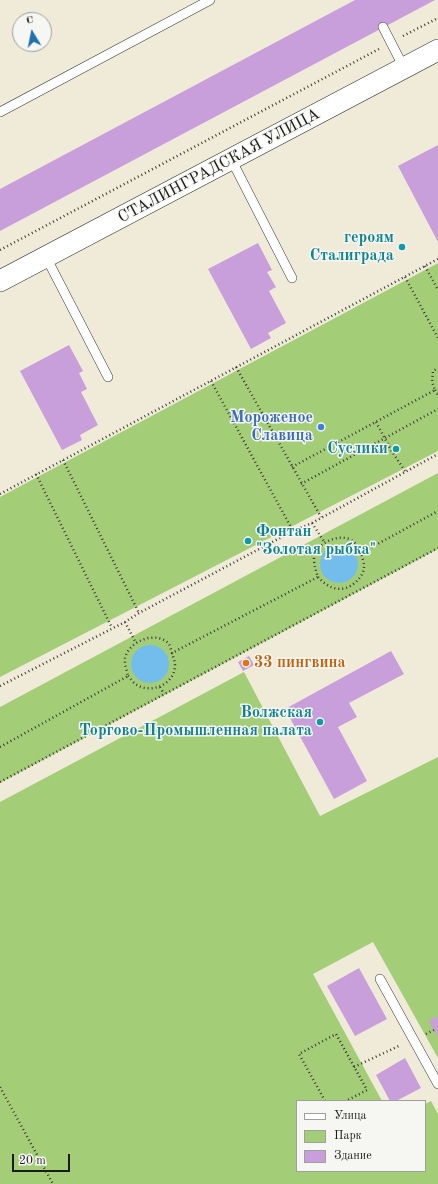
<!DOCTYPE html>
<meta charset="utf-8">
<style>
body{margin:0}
#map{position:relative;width:438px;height:1184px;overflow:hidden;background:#efebd8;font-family:"Old Standard TT",serif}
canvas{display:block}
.legend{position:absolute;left:296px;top:1100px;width:130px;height:72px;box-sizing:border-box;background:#f6f6f2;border:1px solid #9f9f9c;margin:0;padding:5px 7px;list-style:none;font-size:12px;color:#1c1c1c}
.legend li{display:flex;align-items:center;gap:8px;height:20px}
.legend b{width:20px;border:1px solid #9f9f9c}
.north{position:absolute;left:12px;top:12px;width:40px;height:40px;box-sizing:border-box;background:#f6f6f2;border:1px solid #9f9f9c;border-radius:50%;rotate:350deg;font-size:11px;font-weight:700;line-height:16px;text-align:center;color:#1c1c1c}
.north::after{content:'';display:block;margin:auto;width:14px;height:18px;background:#1f6fb2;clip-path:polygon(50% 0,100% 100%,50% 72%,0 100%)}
.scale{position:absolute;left:12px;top:1154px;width:58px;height:18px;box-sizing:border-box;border:2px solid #1c1c1c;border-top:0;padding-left:5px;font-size:12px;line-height:14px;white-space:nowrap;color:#1c1c1c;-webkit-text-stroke:3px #f6f6f2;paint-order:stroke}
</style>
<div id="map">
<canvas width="438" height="1184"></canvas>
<ul class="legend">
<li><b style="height:5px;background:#fff"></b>Улица</li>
<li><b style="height:11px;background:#a4cd78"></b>Парк</li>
<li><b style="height:11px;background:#c89fdb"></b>Здание</li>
</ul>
<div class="north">С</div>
<div class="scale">20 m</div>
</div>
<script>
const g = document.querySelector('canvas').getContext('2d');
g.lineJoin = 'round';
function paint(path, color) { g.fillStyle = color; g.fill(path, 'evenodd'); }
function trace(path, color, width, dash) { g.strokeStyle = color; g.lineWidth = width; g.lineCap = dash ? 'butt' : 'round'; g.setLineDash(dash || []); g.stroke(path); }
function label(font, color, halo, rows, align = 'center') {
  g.font = font + ' "Old Standard TT",serif'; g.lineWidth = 3; g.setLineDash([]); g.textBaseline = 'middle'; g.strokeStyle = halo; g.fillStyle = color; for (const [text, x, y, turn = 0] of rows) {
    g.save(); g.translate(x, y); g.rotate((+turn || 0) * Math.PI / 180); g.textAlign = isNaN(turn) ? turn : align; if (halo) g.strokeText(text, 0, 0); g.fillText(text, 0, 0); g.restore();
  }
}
const green = new Path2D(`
 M438,263v188l-438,226v-180z
 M438,473v76l-438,234v-76z
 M244,672l76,144 118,-59v301l-65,-116 -60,32 69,127h-85v70h128v-67l6,-3 7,13v70h-438v-382z`);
const water = new Path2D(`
 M320 564a19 19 0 1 1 38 0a19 19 0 1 1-38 0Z
 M131 664a19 19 0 1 1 38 0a19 19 0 1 1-38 0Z`);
const building = new Path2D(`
 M355,0h80l-435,231v-42z
 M438,145v97l-40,-76z
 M258,243l14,27 -5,2 9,15 -7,4 17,32 -18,10 3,5 -20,11 -43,-80z
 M69,345l14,26 -4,2 8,16 -6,3 17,33 -18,10 2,5 -20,10 -42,-79z
 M391,651l13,23 -55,29 8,14 -19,10 29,54 -33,18 -49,-90z
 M249,656l5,9 -11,6 -5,-9z
 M359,968l28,51 -32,17 -28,-50z
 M438,1016v21l-9,-16z
 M405,1058l16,30 -25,13h-6l-14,-26z`);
const path = new Path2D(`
 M403,36l35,-18
 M0,250l379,-201
 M425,266l13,24
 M405,277l33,61
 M236,367l85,150
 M211,381l82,150
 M435,390l3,5
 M376,422l15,28 14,21
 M63,460l76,153
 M292,467l143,-77 -3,-8 1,-11 5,-3
 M36,474l76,154
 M301,484l137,-75
 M0,494l438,-235
 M312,523l13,20
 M318,577c11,12 24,17 38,5 4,-4 8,-9 8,-16 0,-4 -2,-9 -3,-13
 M125,622l11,21
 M128,676c3,3 6,8 9,9 15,9 38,-1 38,-20 0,-4 -2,-8 -3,-12
 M0,686l125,-64 14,-9 154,-82 19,-8 126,-69
 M160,687l4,7
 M0,747l128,-71c-1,-5 -4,-13 -3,-18 4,-17 31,-28 44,-14 1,2 2,6 3,9l146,-76c-2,-6 -4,-12 -4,-19 1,-14 23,-24 35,-19 7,3 9,9 12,14l77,-42
 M0,782l438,-234
 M426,1034l8,-4
 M354,1067l47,-22
 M0,1087l53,97
 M325,1101l-26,-47 37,-20 31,56 -21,11`);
const service = new Path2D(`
 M383,27l21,41
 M0,112l210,-112
 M231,159l61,119
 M46,257l62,120
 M380,979l58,105`);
const tertiary = new Path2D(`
 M0,281l438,-231`);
const markers = [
 [402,247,4,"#0f9aa8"],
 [321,427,4,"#3f7fe0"],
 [396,449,4,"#0f9aa8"],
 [248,541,4,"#0f9aa8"],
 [246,663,4,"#e8710a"],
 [320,722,4,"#0f9aa8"]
];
const streetNames = [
 ["СТАЛИНГРАДСКАЯ УЛИЦА",219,166,-28]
];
const cultureNames = [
 ["героям",394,238],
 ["Сталиграда",394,256],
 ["Суслики",388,449],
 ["Фонтан",256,532,"left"],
 ["\"Золотая рыбка\"",256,550,"left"],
 ["Волжская",312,713],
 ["Торгово-Промышленная палата",312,731]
];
const shopNames = [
 ["Мороженое",313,418],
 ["Славица",313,436]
];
const foodNames = [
 ["33 пингвина",254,663]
];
paint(green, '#a4cd78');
paint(water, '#73bdec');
paint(building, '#c89fdb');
trace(service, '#3c3b38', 10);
trace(tertiary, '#3c3b38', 22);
trace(path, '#3c3b38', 2.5, [1, 3]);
trace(service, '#fff', 9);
trace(tertiary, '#fff', 21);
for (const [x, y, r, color] of markers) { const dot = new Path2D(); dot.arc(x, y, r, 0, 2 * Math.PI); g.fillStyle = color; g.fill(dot); trace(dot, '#f6f6f2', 1.5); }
label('16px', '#1c1c1c', '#f6f6f2', streetNames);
label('bold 16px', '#0d838f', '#f6f6f2', cultureNames, 'right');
label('bold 16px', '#366cbe', '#f6f6f2', shopNames, 'right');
label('bold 16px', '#c56008', '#f6f6f2', foodNames, 'left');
</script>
